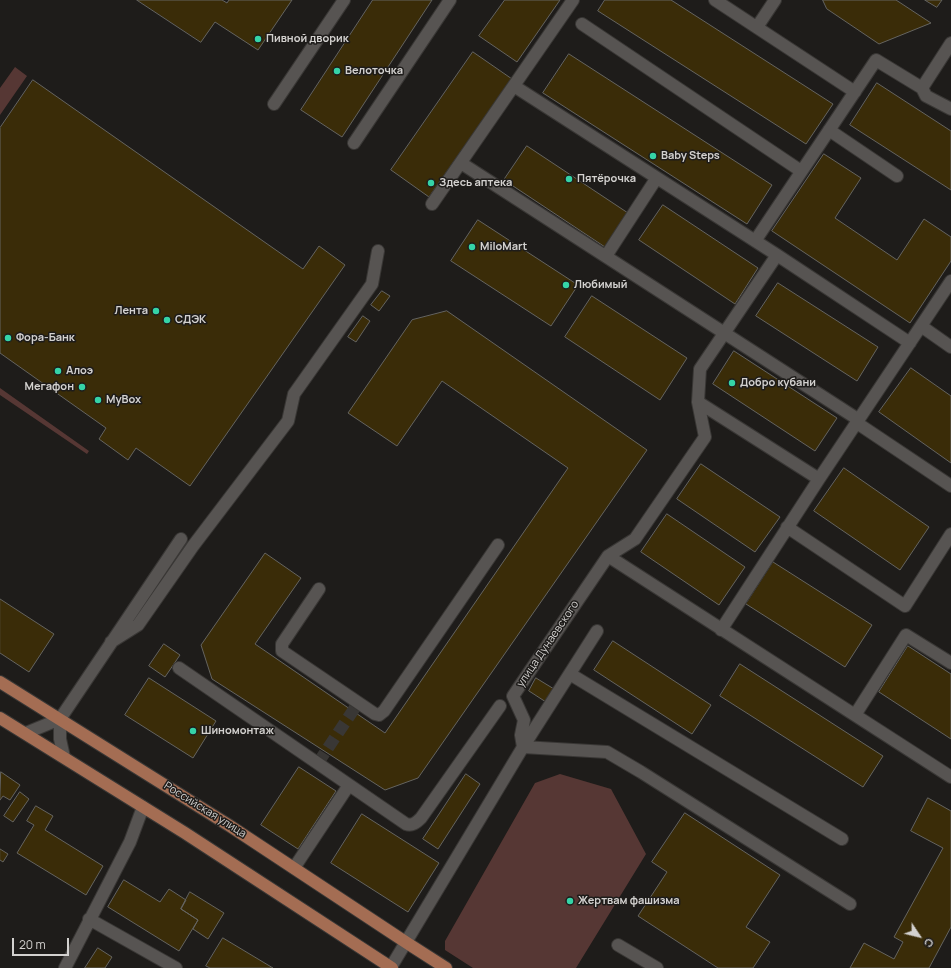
<!DOCTYPE html>
<meta charset="utf-8">
<style>
body{margin:0}
#map{position:relative;width:951px;height:968px;overflow:hidden;background:#1e1c1a;font-family:Manrope,sans-serif}
canvas{display:block}
.north{position:absolute;left:899px;top:916px;width:40px;height:40px;-webkit-text-stroke:3px #1e1c1a;paint-order:stroke;rotate:125deg;font-size:11px;font-weight:700;line-height:16px;text-align:center;color:#d3d1cf}
.north::after{content:'';display:block;margin:auto;width:14px;height:18px;background:#d3d1cf;clip-path:polygon(50% 0,100% 100%,50% 72%,0 100%)}
.scale{position:absolute;left:12px;top:938px;width:57px;height:18px;box-sizing:border-box;border:2px solid #d3d1cf;border-top:0;padding-left:5px;font-size:12px;line-height:14px;white-space:nowrap;color:#d3d1cf;-webkit-text-stroke:3px #1e1c1a;paint-order:stroke}
</style>
<div id="map">
<canvas width="951" height="968"></canvas>
<div class="north">С</div>
<div class="scale">20 m</div>
</div>
<script>
const g = document.querySelector('canvas').getContext('2d');
g.lineJoin = 'round';
function paint(path, color) { g.fillStyle = color; g.fill(path, 'evenodd'); }
function trace(path, color, width, dash) { g.strokeStyle = color; g.lineWidth = width; g.lineCap = dash ? 'butt' : 'round'; g.setLineDash(dash || []); g.stroke(path); }
function label(font, color, halo, rows, align = 'center') {
  g.font = font + ' Manrope,sans-serif'; g.lineWidth = 3; g.setLineDash([]); g.textBaseline = 'middle'; g.strokeStyle = halo; g.fillStyle = color; for (const [text, x, y, turn = 0] of rows) {
    g.save(); g.translate(x, y); g.rotate((+turn || 0) * Math.PI / 180); g.textAlign = isNaN(turn) ? turn : align; if (halo) g.strokeText(text, 0, 0); g.fillText(text, 0, 0); g.restore();
  }
}
const green = new Path2D(`
 M15,67l12,9 -27,39v-27z
 M0,388l89,63 -2,3 -87,-59z
 M560,774l51,15 35,65 -70,114h-103l-28,-18v-9l90,-158z`);
const building = new Path2D(`
 M137,0h85l5,3 2,-3h63l-34,50 -43,-28 -14,20z
 M373,0h59l-90,137 -41,-27z
 M505,0h55l-43,62 -38,-26z
 M605,0h66l162,104 -27,40 -208,-133z
 M823,0h73l35,23 -52,21 -52,-35z
 M925,0h17l-5,7z
 M473,52l39,27 -83,118 -38,-27z
 M569,54l203,131 -25,39 -204,-131z
 M33,80l270,189 16,-23 26,19 -155,221 -54,-38 -8,12 -29,-21 7,-11 -106,-75v-225z
 M877,83l74,48v59l-101,-65z
 M527,146l101,67 -23,34 -101,-67z
 M824,154l37,24 -26,40 62,42 27,-41 27,18v24l-41,62 -138,-92z
 M663,205l95,63 -23,36 -96,-64z
 M478,220l100,65 -27,41 -100,-65z
 M778,283l100,64 -21,34 -101,-65z
 M382,291l8,5 -11,15 -8,-6z
 M592,296l95,62 -27,42 -95,-63z
 M447,311l200,139 -229,328 -33,12 -173,-111 -11,-34 64,-92 36,25 -46,66 130,89 183,-265 -126,-87 -45,65 -49,-33 64,-93z
 M363,316l7,5 -14,21 -8,-5z
 M734,351l103,67 -22,33 -102,-67z
 M911,368l40,28v67l-72,-51z
 M701,464l79,53 -25,35 -78,-53z
 M844,468l85,59 -29,43 -86,-59z
 M667,514l78,53 -26,38 -78,-53z
 M773,562l99,63 -27,42 -99,-63z
 M0,599l54,35 -25,38 -29,-19z
 M613,641l98,64 -19,29 -98,-64z
 M164,644l16,11 -15,22 -16,-11z
 M908,646l43,28v65l-72,-47z
 M740,664l143,92 -20,31 -143,-91z
 M149,678l67,43 -23,37 -68,-43z
 M536,678l18,11 -8,13 -17,-11z
 M299,767l37,24 -38,58 -37,-24z
 M1,772l19,13 -10,15 -7,-4 -3,4z
 M466,774l14,10 -42,65 -15,-10z
 M20,792l9,7 -16,23 -9,-6z
 M928,798l23,13v116l-22,41h-79l14,-25 30,16 9,-17 -9,-5 49,-89 -32,-17z
 M36,806l17,10 -8,14 58,36 -17,29 -69,-42 17,-28 -7,-4z
 M685,813l95,62 -34,52 24,15 -17,26h-35l-80,-52 29,-44 -15,-10z
 M362,814l77,49 -31,49 -77,-49z
 M0,849l8,5 -5,8 -3,-2z
 M124,880l36,22 9,-13 17,11 -5,9 17,11 -19,31 -71,-44z
 M190,892l34,21 -16,26 -15,-10 5,-9 -17,-11z
 M223,938l50,30h-63l-4,-2z
 M98,948l14,9 -7,11h-20z`);
const minorTunnel = new Path2D(`
 M318,763l40,-60`);
const minor = new Path2D(`
 M715,0l140,92
 M582,24l219,147
 M757,27l18,-27
 M514,86l263,169 133,88
 M922,88l29,-45
 M274,104l70,-104
 M829,130l68,46
 M354,143l96,-143
 M461,163l398,257
 M432,204l141,-204
 M755,241l121,-181 46,28 4,8 25,13
 M606,256l50,-77
 M921,326l30,21
 M698,402l121,77
 M857,423l94,63
 M787,527l118,79 46,-72
 M608,556l343,221
 M319,589l-37,55v7l93,63 4,1 5,-4 114,-166
 M721,630l98,-151 132,-198
 M111,642l27,-17 55,-79 95,-125 6,-27 78,-110 6,-33
 M179,668l227,156c6,2 10,-1 15,-6l79,-112
 M570,674l272,165
 M855,715l51,-80 45,28
 M26,733l34,-14
 M523,747l-2,-12 3,-15 -11,-24 95,-140 27,-17 70,-102 -7,-35 2,-33 77,-114
 M523,747l84,5 34,20 209,132
 M64,757l-4,-18v-20l121,-180
 M294,868l55,-83
 M89,919l87,49
 M618,945l39,23
 M391,967l132,-220 74,-116
 M65,968l65,-126 13,-35`);
const major = new Path2D(`
 M0,682l230,144 177,117 39,25
 M0,718l185,115 207,135`);
const markers = [
 [258,39,4,"#35d4a7"],
 [337,71,4,"#35d4a7"],
 [653,156,4,"#35d4a7"],
 [569,179,4,"#35d4a7"],
 [431,183,4,"#35d4a7"],
 [472,247,4,"#35d4a7"],
 [566,285,4,"#35d4a7"],
 [156,311,4,"#35d4a7"],
 [167,320,4,"#35d4a7"],
 [8,338,4,"#35d4a7"],
 [58,371,4,"#35d4a7"],
 [732,383,4,"#35d4a7"],
 [82,387,4,"#35d4a7"],
 [98,400,4,"#35d4a7"],
 [193,731,4,"#35d4a7"],
 [570,901,4,"#35d4a7"]
];
const poiNames = [
 ["Пивной дворик",266,39],
 ["Велоточка",345,71],
 ["Baby Steps",661,156],
 ["Пятёрочка",577,179],
 ["Здесь аптека",439,183],
 ["MiloMart",480,247],
 ["Любимый",574,285],
 ["Лента",148,311,"right"],
 ["СДЭК",175,320],
 ["Фора-Банк",16,338],
 ["Алоэ",66,371],
 ["Добро кубани",740,383],
 ["Мегафон",74,387,"right"],
 ["MyBox",106,400],
 ["Шиномонтаж",201,731],
 ["Жертвам фашизма",578,901]
];
const streetNames = [
 ["улица Дунаевского",548,644,-56],
 ["Российская улица",205,810,32]
];
paint(green, '#563734');
paint(building, '#3a2c08');
trace(building, '#656460', 1);
trace(minorTunnel, '#393735', 12, [12, 6]);
trace(minor, '#393735', 14);
trace(major, '#393735', 14);
trace(minor, '#575452', 12);
trace(major, '#a46d53', 12);
for (const [x, y, r, color] of markers) { const dot = new Path2D(); dot.arc(x, y, r, 0, 2 * Math.PI); g.fillStyle = color; g.fill(dot); trace(dot, '#1e1c1a', 1.5); }
label('bold 11px', '#d3d1cf', '#1e1c1a', poiNames, 'left');
label('11px', '#d3d1cf', '#1e1c1a', streetNames);
</script>
